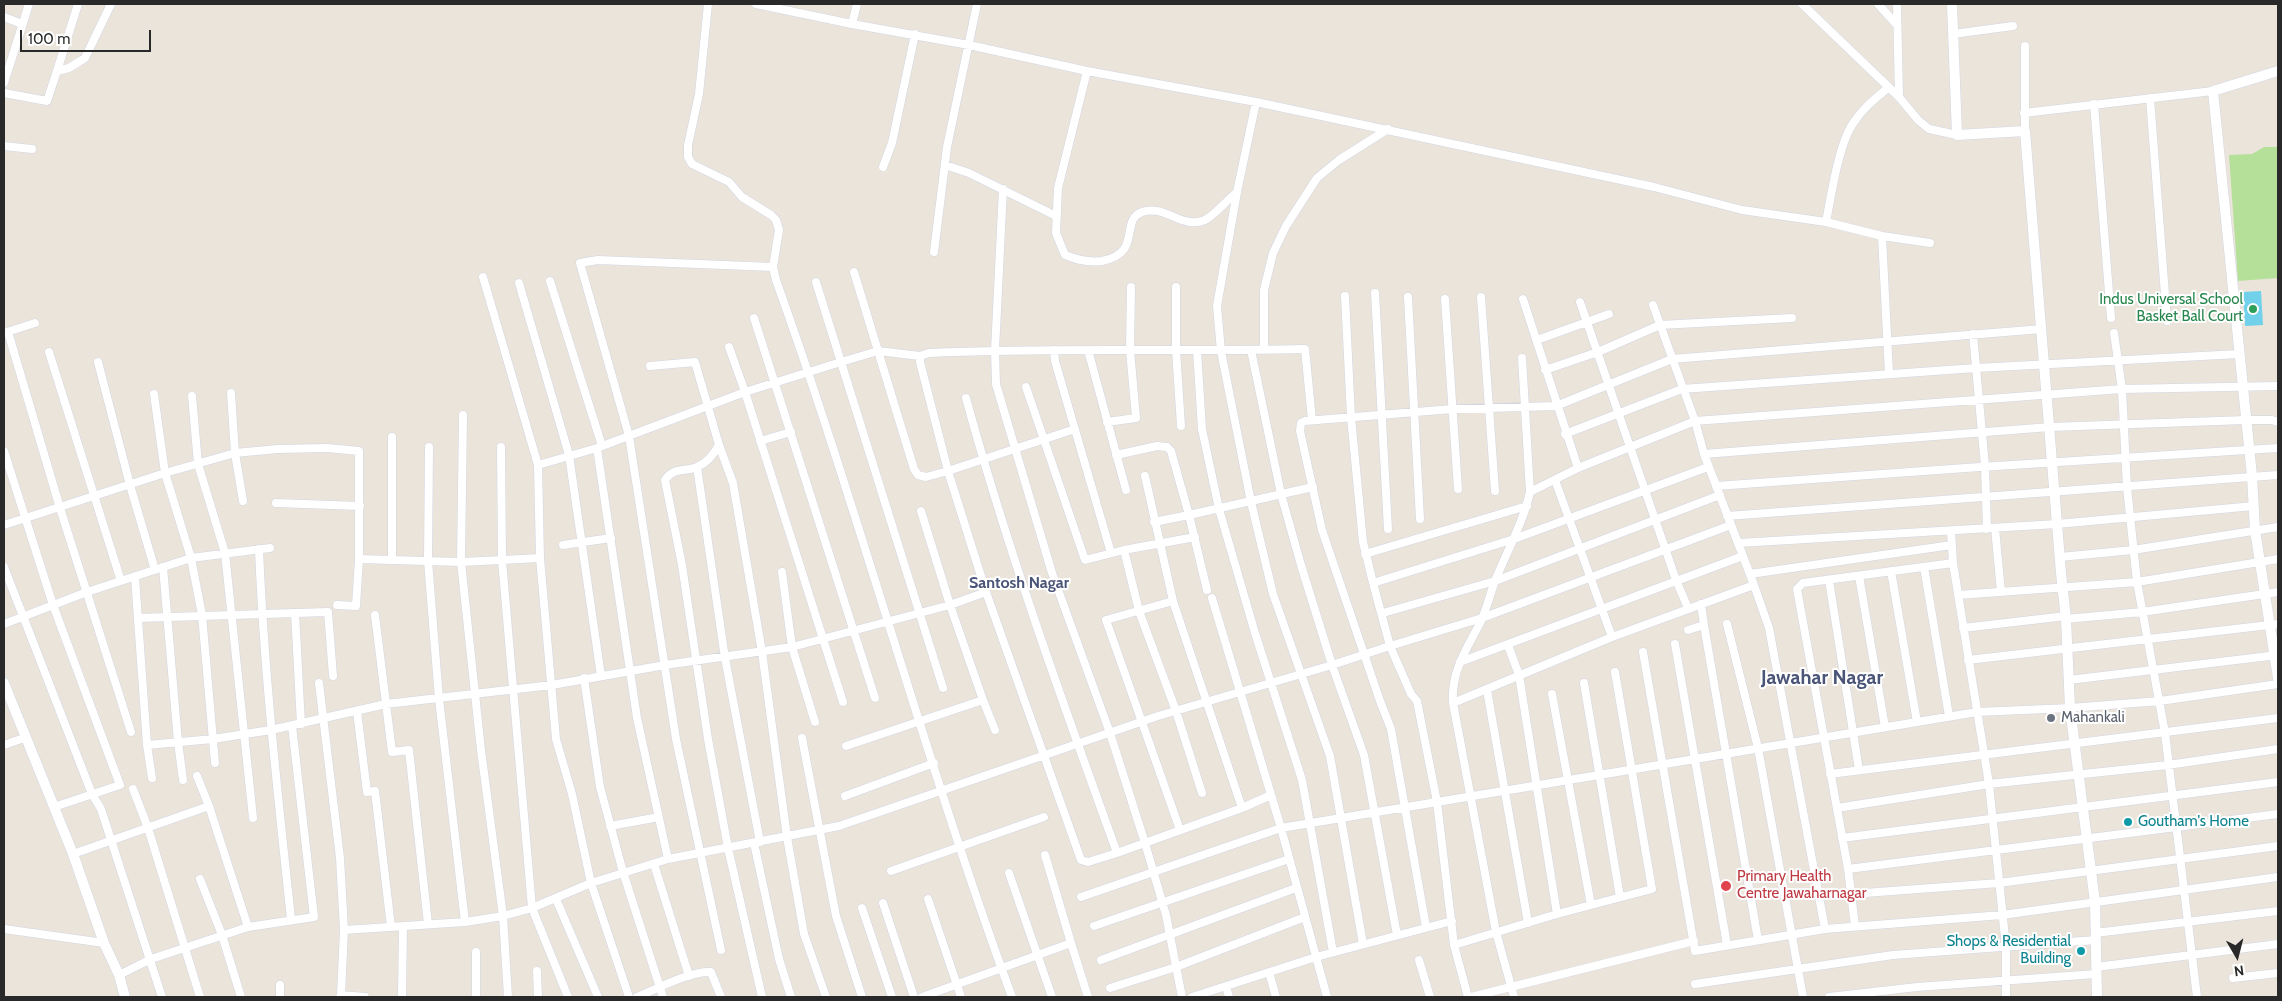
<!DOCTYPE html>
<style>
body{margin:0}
#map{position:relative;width:2282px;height:1001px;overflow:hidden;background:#ebe4db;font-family:Cabin,sans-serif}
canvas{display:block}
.frame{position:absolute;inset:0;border:5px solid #292929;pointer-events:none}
.north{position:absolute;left:2212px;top:931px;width:50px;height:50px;-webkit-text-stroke:4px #fff;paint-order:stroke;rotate:172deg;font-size:14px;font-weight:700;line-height:20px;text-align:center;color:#292929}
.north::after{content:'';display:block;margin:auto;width:18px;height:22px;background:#292929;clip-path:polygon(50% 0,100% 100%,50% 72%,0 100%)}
.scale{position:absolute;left:20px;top:30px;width:131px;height:22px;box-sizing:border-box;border:2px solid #292929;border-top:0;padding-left:6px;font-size:15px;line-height:18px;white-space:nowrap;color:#292929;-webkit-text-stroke:4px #fff;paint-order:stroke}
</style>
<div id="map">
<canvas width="2282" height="1001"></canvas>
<div class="frame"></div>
<div class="north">N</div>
<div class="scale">100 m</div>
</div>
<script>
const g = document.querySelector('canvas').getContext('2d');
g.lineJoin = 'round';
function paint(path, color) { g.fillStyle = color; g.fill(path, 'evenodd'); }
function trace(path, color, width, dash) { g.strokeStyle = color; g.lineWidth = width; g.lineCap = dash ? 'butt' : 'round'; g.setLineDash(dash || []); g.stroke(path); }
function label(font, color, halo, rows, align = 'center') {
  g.font = font + ' Cabin,sans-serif'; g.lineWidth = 4; g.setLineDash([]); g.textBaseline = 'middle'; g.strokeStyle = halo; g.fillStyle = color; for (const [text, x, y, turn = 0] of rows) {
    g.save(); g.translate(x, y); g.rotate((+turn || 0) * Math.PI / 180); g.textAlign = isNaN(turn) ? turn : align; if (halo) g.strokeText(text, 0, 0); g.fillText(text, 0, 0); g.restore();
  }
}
const green = new Path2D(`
 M2264,147h14v131l-40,3 -9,-126 23,-1z`);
const water = new Path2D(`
 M2261,291l2,34 -18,1 -2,-34z`);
const minor = new Path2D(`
 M708,4l-9,90 -11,51v12l4,7 37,18 13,15 29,18 5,5 3,10 -6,37 3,13c85,237 149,481 236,717
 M756,4l96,20 117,21 118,26 169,31 398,85 88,23 84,12c5,-26 13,-80 28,-100 9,-14 22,-24 35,-35
 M1802,4l97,93 19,23 11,9 28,6
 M1878,4l19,21
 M1897,4l2,93
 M4,17l18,7
 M852,24l5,-20
 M1953,34l60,-8
 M2025,46v85
 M57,71l21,-67
 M1087,71l-29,117 -2,45 9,22c13,5 24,8 37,6 41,-8 17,-40 40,-49 23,-8 40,18 63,8 11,-6 22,-20 32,-28
 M4,83l25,-79
 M4,93l43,8 10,-30 12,-3 16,-10 26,-54
 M2150,98l17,223
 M1256,102l-19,90 -20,114 4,45 30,151 22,92 57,162 33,188
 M2094,104l17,214
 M2024,113l189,-22
 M4,146l28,3
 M945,165l24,8 87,43
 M883,167l9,-24 23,-109
 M1003,189l-8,161 1,34 56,189 58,160 35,110 21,72 16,82
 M1826,222l56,14 48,7
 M1882,236l7,138
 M934,252l13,-105 30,-143
 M854,272l24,79 42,5 9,-3c126,-6 251,-1 376,-4l7,71
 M483,277l55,188
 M550,281l52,165
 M519,283l50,172 32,221
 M1176,287v63l5,76
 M1375,293l13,236
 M1345,296l6,121 12,125 10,41 141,-44 194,-72
 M1408,297l12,222
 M1481,297l14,194
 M1445,299l13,190
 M1523,299l55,169
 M1580,302l96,278 12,28
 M754,318l121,380
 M8,332l52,176 71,224
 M4,333l31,-10
 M2114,333l8,56 5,98 10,95 28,151 32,264
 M1973,334l12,132 2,63
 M1537,340l72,-26
 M729,347l16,45 98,310
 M1054,350l1,11 56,192
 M1088,350l38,140
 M1251,350l30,144 20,71 31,100 32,90 33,180
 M1264,350v-60l9,-37 13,-27 31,-48 22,-18 49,-31
 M1197,351l5,78 17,80 36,124 47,147 31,172
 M49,352l72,229
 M920,356v6l28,109 38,121 95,268 7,2 29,-9 125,-45 29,-13
 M1522,358l8,134
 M98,362l32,123 25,85
 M650,366l45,-4 24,83c-5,9 -12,18 -22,22 -12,5 -24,0 -32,13l17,85 26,174 20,109 34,149
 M1545,370l53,-18 62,-27 132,-7
 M1026,387l59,173 39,-10 71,-13
 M231,393l4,60 8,48
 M154,394l11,79 26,85 11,57 13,148
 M192,396l6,68 27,89 28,265
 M966,398c42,154 97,305 151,455
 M1107,422l29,-4 -6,-68 1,-63
 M1565,434l117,-45 294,-21 263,-14
 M392,437v123l69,2 41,-2 30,348 36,89
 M760,441l31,-9
 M719,445l14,38 29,169 25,185 17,97 22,63
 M429,447l-1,114 11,138 26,223
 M501,447l1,113 38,-2
 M597,448l40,270 31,141
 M4,451l49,154 67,180 -66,22
 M1704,454l346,-27 195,-7h27l6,2
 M1116,455l41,-9 10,1 4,4 18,64 -35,7
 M697,467l28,191 35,184
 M1145,476l28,125 69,207
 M1555,480l57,157
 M1716,486c187,-14 375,-27 562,-38
 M276,503l84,3
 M1727,516l551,-41
 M4,525l161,-52 70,-20 43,-4 49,-1 32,3v108l-3,47 -19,-1
 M1995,528l6,64
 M1951,531l2,32 36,221 17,163v50
 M1739,543l318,-19 197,-18
 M563,545l48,-7
 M259,549c5,124 19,247 32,370
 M1124,550l15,61 37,100 26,82
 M1365,554l162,-48
 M2060,557l73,-7 145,-23
 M359,559l33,1
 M4,567l88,227 9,15 61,188
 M163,567l15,175 5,38
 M1924,567l25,149
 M1891,571l26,151
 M782,572l10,75 23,75
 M1750,574l202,-29
 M1859,576l26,151
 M135,577l12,168 5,33
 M1829,580l30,190
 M1373,583l17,63 92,-28 249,-93
 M1754,585l15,43 56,301
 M1207,590l-18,-75 124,-28
 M1958,595l179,-13 141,-23
 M1212,598l69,230 46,169
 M1173,601l-67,19 74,210
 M295,613l6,111
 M1383,613l112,-32 225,-86
 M375,615l17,137 17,-2 19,174
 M138,618l190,-6 5,64
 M2066,619l76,-7 136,-20
 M4,624l83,-32 104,-34 79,-10
 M1727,624l31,124 45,249
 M1704,625l54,315
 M1963,628l103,-12
 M1688,630l16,-5 -3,-21
 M1675,644l52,301
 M1508,645l11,30 38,239
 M1643,652l52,299 130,-22 177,-14 276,-38
 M1968,660l310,-36
 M1460,662l283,-106
 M584,678l16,109 23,85 40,125
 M2069,680l209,-25
 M319,683l21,175 4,72
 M1584,683l36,214
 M943,688l-102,-326 37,-11 36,118 4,6 8,2 22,-6 127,-42
 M1487,690l41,233
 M1552,694l39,211
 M983,700l12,30
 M1453,703l159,-66 142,-52 -50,-131 -9,-33 -42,-116
 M357,711l10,81 8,-1 16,136
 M802,738l34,178 26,81
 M4,745l20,-7
 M147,745l66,-6 58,-9 115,-26 166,-19 113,-20 127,-18 158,-42 36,-13
 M846,746l137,-46 -33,-95 -29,-94
 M1830,774l448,-56
 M197,776l12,30
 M133,789l15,39 52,169
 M845,796l89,-33
 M1837,808l152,-24 179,-19 110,-16
 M610,826l49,-9
 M1842,838l436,-56
 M754,843l25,116 12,38
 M73,854l136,-48 39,121 -97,32 -32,16
 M1045,855l26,88
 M654,864l35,112
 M1848,869l430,-55
 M891,871l153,-54
 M1009,873l43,124
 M200,879l22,56 19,62
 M1851,894l148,-11 279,-37
 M1081,897l200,-69 696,-116 93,-4 90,-7 118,-17
 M556,899l42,98
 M928,899l33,98
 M883,903l31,94
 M862,908l30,89
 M1094,926l195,-67
 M1855,926l-7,-57 -51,-280 6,-6 150,-20
 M248,927l66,-10 -22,-191
 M1426,927l-35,-198 -11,-28 -58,-171 -22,-99 1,-8 4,-2 148,-12 103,-3 116,-47 370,-30
 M4,929l100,14
 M2095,933l183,-22
 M1454,945l103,-31 95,-25 -37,-217
 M721,950l-45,-211 -47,-303 -49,-173 18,-3 175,7
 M1101,960l195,-72
 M1419,960l11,37
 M537,971l1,26
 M1269,972l7,25
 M2233,978l45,-5
 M1695,984l198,-29 203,-15
 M1226,986l3,11
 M1110,988l66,-21 129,-50
 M341,995l3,-65 121,-8 38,-6 -22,-166 -20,-188 2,-147
 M280,997v-12
 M340,997l1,-2 24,2
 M402,997l1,-71
 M476,997v-45
 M508,997l-5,-81 29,-8 59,-25 77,-24 171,-33 319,-110 174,-51 58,-19 21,48 6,7 20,101 17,143 14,52
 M629,997l-38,-114 -19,-89 -16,-55 -16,-181 -2,-93 59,-17 148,-56 96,-30 -25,-80
 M637,997c20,-8 53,-26 74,-25l10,25
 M922,997l149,-54 17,54
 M1192,997l124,-40 136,-36
 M1471,997l223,-56
 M1514,997l-18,-65 -43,-229c-2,-33 14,-54 28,-82 6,-13 9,-27 14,-40 12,-30 28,-58 35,-89l48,-24 117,-47 427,-32 156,-3
 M1829,997l88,-10 179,-13v-7l182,-23`);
const tertiary = new Path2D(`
 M1952,4l5,131 68,-4 36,442 5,46 4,89 25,194 2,95
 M2278,71l-65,20 39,385 3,54 23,148
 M4,683l69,171 31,89 15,32 6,22`);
const markers = [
 [2253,309,5,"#2e9e5b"],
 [2051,718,5,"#6b7280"],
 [2128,822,5,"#0f9aa8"],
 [1726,886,6,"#e0444e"],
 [2081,951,5,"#0f9aa8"]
];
const leisureNames = [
 ["Indus Universal School",2243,300],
 ["Basket Ball Court",2243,317]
];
const worshipNames = [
 ["Mahankali",2061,718]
];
const cultureNames = [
 ["Goutham's Home",2138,822],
 ["Shops & Residential",2071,942,"right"],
 ["Building",2071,959,"right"]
];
const healthNames = [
 ["Primary Health",1737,877],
 ["Centre Jawaharnagar",1737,894]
];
const neighbourhoodNames = [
 ["Santosh Nagar",1019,583]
];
const districtNames = [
 ["Jawahar Nagar",1822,678]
];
paint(green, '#b5e099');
paint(water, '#71d0ea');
trace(minor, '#d1d5e2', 9);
trace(tertiary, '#d1d5e2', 11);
trace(minor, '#fff', 8);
trace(tertiary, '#fff', 10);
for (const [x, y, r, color] of markers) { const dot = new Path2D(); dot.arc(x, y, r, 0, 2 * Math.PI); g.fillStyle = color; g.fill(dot); trace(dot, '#fff', 2); }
label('15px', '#27864d', '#fff', leisureNames, 'right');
label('15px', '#5b616d', '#fff', worshipNames, 'left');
label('15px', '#0d838f', '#fff', cultureNames, 'left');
label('15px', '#be3a42', '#fff', healthNames, 'left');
label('bold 16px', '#4b5578', '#fff', neighbourhoodNames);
label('bold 20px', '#4b5578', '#fff', districtNames);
</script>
